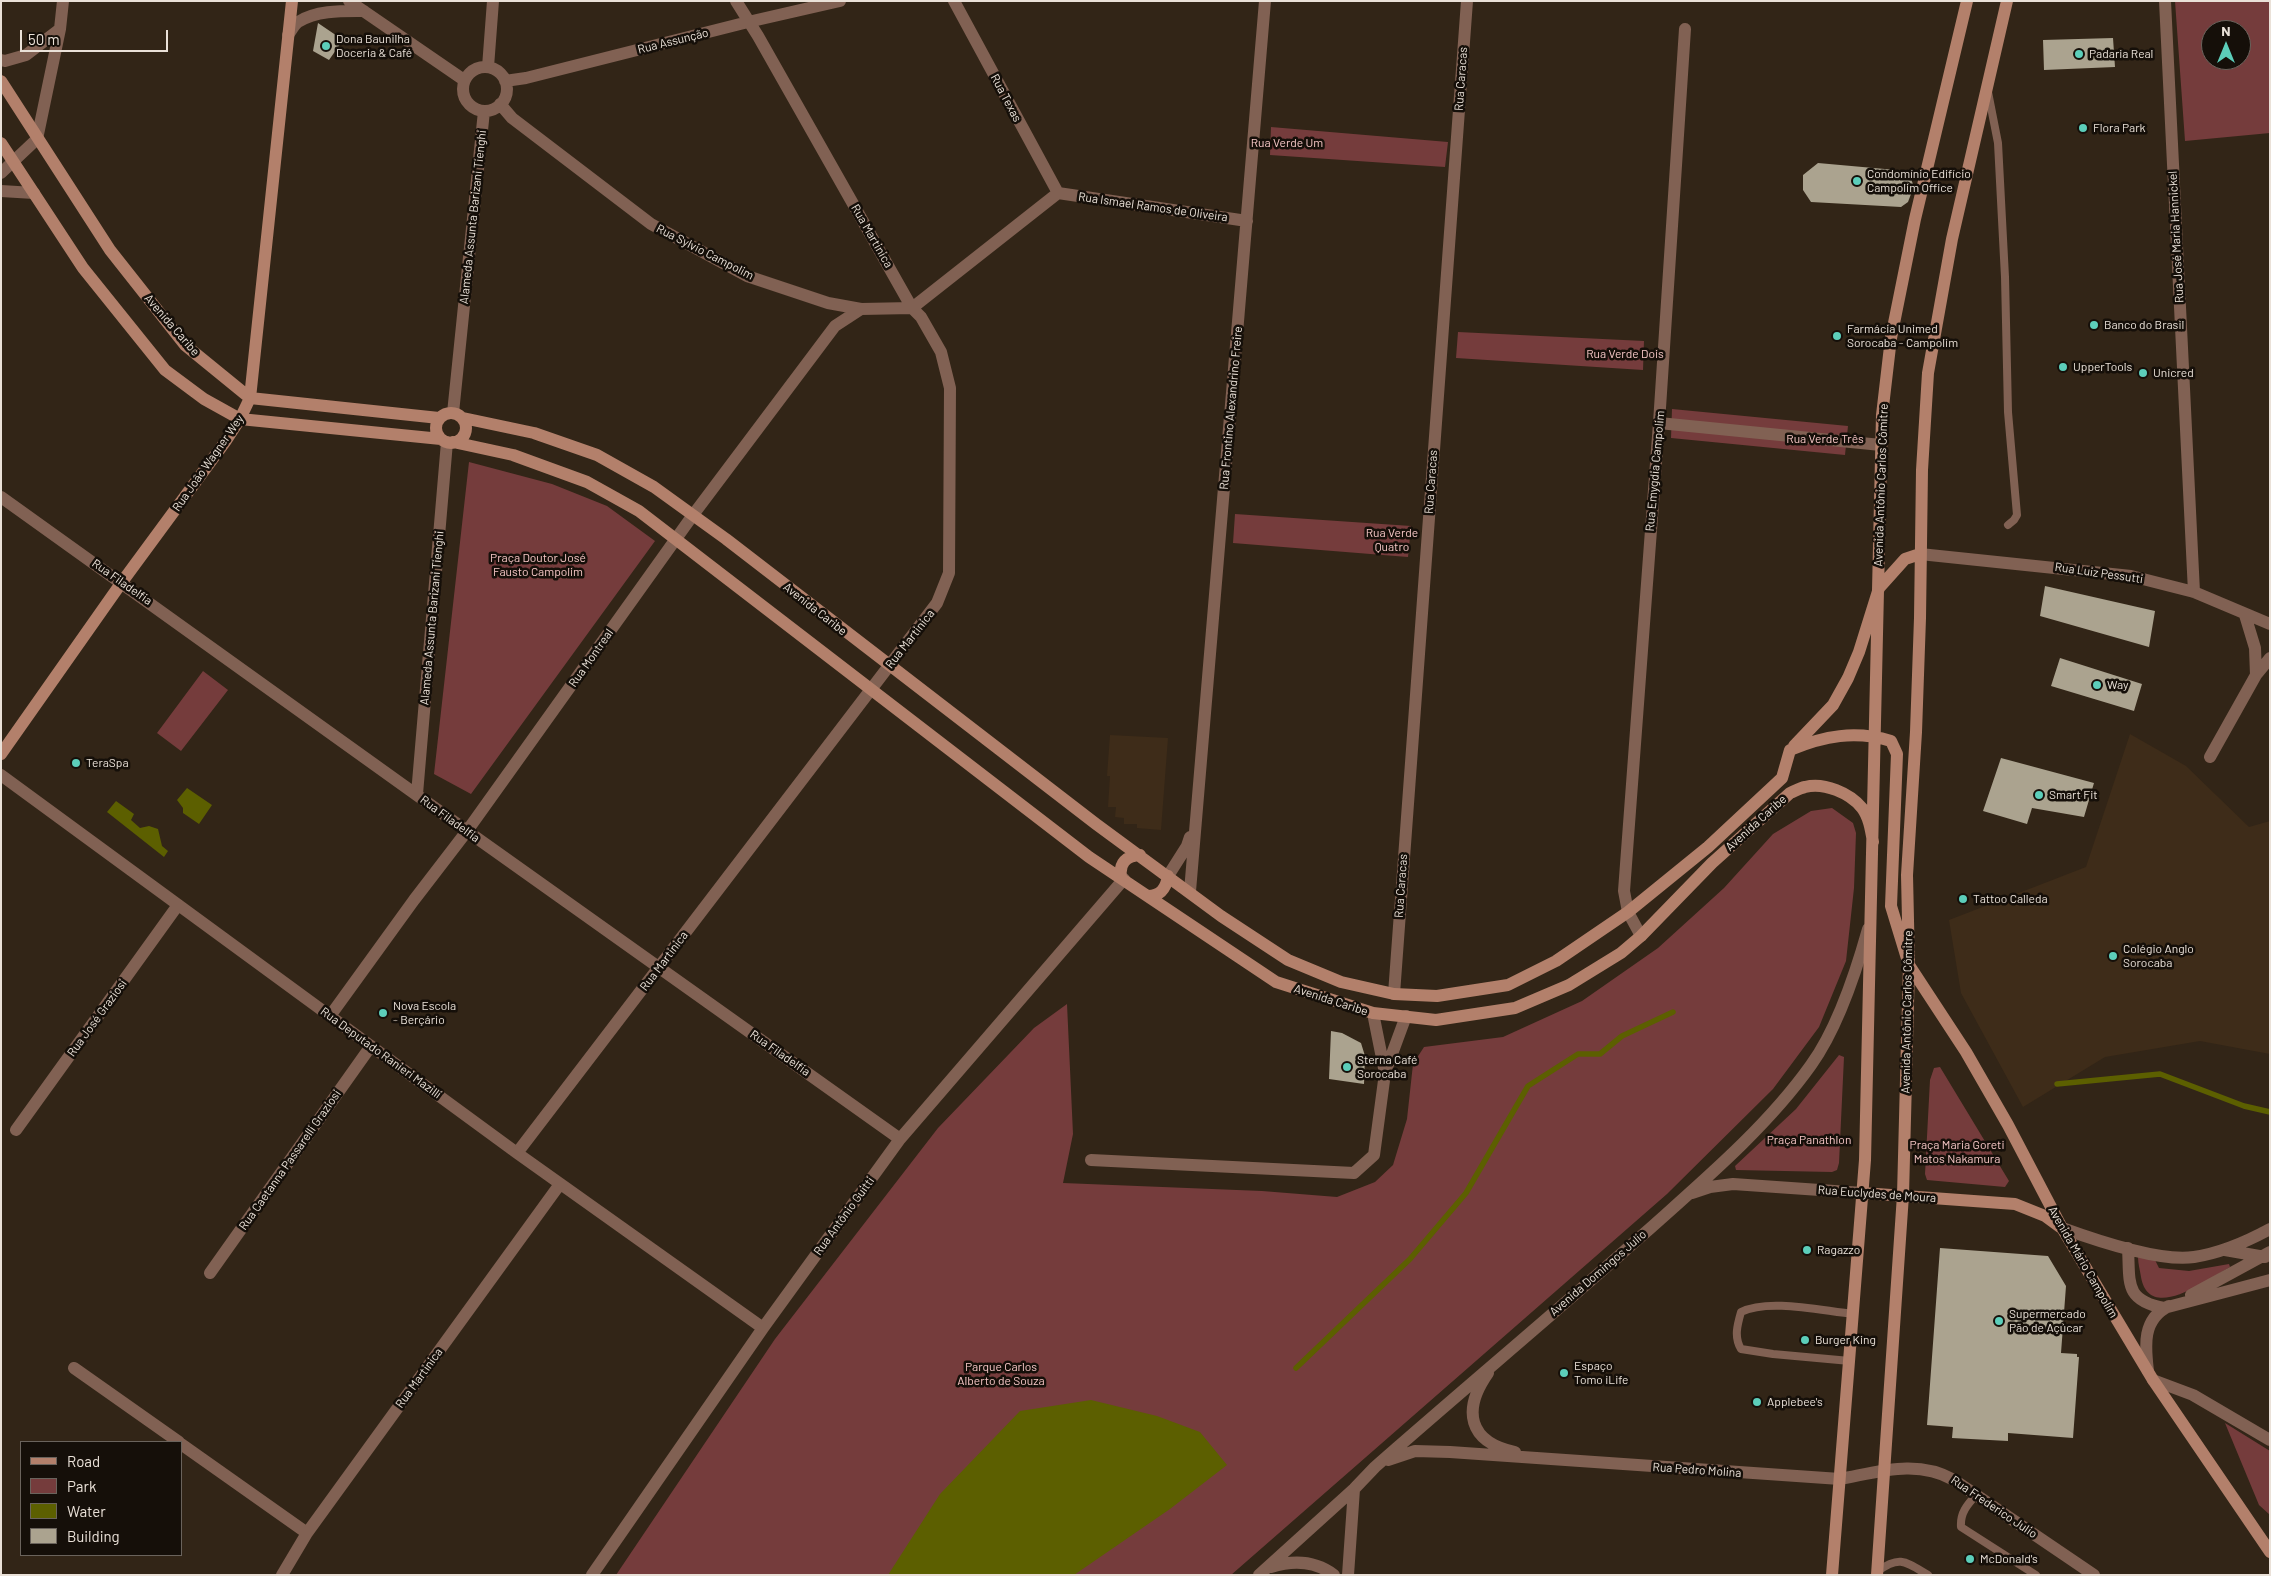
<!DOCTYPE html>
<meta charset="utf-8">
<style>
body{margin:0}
#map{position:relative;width:2271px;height:1576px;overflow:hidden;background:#322517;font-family:Barlow,sans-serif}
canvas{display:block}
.frame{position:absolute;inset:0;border:2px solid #eae1d8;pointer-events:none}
.legend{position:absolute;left:20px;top:1441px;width:162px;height:115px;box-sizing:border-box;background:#150f09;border:1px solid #6a635c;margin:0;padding:6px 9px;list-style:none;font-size:15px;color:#eae1d8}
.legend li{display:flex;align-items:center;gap:10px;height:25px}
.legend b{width:25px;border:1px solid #6a635c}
.north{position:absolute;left:2201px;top:20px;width:50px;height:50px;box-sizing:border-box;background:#150f09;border:1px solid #6a635c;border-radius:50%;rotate:0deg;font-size:14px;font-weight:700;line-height:20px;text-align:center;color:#eae1d8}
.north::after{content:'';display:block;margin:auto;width:18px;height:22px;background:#5cceba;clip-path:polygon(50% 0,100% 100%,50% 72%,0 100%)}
.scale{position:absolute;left:20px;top:30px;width:148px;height:22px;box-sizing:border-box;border:2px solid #eae1d8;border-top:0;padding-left:6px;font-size:15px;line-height:18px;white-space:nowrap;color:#eae1d8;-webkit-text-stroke:4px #150f09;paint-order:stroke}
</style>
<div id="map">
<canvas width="2271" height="1576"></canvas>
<div class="frame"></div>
<ul class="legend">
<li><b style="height:6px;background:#b3806b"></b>Road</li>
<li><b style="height:14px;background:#753c3c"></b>Park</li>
<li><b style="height:14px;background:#5c5f00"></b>Water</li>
<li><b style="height:14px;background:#aba38f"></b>Building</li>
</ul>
<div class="north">N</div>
<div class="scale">50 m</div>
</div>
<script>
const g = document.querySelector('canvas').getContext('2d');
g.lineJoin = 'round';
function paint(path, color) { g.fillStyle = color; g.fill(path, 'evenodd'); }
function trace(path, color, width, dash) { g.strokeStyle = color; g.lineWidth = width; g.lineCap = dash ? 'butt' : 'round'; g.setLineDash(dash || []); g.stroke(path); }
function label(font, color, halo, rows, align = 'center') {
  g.font = font + ' Barlow,sans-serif'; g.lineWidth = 5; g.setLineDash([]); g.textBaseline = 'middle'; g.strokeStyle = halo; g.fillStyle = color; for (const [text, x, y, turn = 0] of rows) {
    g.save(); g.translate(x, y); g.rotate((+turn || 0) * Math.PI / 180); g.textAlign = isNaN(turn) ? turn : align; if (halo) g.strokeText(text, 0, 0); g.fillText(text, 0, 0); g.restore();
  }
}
const built = new Path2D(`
 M2130,734l56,32 63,61 21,-6v233l-70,-13 -95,16 -82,50 -62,-114 -12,-73 137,-53z
 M1110,735l58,3 -7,92 -24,-2v-4h-13v-6l-9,-1 1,-10h-8l2,-31h-3z`);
const green = new Path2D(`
 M2175,1h95v132l-85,8zM2211,30h30v30h-30z
 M1271,127l177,15 -3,25 -175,-12z
 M1458,332l186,9 -1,29 -187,-12z
 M1672,409l176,17 -3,29 -174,-17z
 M469,462l83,22 55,22 48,35 -184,253 -37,-20z
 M1235,514l176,12 -3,31 -175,-14z
 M203,671l25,19 -47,61 -24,-18z
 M1832,808l21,15 3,10 -2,55 -8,73 -27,66 -46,62 -106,105 -436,381h-615l159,-236 163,-211 96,-100 33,-24 6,130 -10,49 199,8 75,6 38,-15 18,-17 14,-46 6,-55 11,-17 79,-10 79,-36 76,-53 66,-60 49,-54 38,-23z
 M1839,1055l5,2 -5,106 -2,7 -5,2 -96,-2 -1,-4 61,-57z
 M1940,1067l69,114 -4,6 -78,-7 -2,-6 5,-94 4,-12z
 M2138,1257l17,3 4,8 30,3 40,-7 1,3c-23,13 -81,56 -89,10 -1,-7 -3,-13 -3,-20z
 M2225,1423l45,28v64l-11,-10z`);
const water = new Path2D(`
 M187,788l25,17 -13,19 -16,-11v-5l-6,-8z
 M116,801l18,13 -3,6 9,8 9,-2 9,3 4,17 6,5 -4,6 -57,-45z
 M1091,1400l66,16 43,16 27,33 -57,44 -96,66h-186l52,-81 80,-83z`);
const stream = new Path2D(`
 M2057,1084l103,-10 84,32 26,6
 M1296,1368l114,-109 56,-66 62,-107 50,-32h22l22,-18 51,-24`);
const building = new Path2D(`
 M318,23l25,17 -14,20 -16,-9z
 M2113,38l2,29 -71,3 -1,-30z
 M1818,163l89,8 7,15 -6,16 -7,5 -90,-5 -8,-12v-15z
 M2045,586l110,25 -6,36 -109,-31z
 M2060,658l82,26 -8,27 -83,-25z
 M2001,758l93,25 -10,34 -52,-9 -5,16 -44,-13z
 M1331,1031l11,2 19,10 4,13 -1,28 -35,-5z
 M1940,1248l108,8 18,30 -5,67 16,1v3h2l-6,81 -65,-5v8l-56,-3 1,-11 -26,-2z`);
const lane = new Path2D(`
 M1988,92l10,51 7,134 3,135 9,103 -3,5 -6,5
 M1850,1361l-77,-7 -32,-5c-7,-12 -4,-23 0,-37 28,-14 81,-1 113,2
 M1976,1495c-9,10 -16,18 -15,32l75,48
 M1878,1571c22,-16 28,-9 50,4`);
const street = new Path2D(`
 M349,1l115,79
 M954,1l104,192
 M2165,1l29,591
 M288,35c3,-4 6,-10 10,-13 19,-12 45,-11 66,-11
 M1,60l4,1 21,-6 34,-26
 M488,67l5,-66
 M463 89a22 22 0 1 1 44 0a22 22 0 1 1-44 0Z
 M505,81l21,-3 222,-56 92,-21
 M500,104l12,14 139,106 96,52 81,27 33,6 51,-1 146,-115
 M1,173l36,-34 23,-110 3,-28
 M1,191l33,2
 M1058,193l189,28
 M453,413l31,-302
 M1659,423l222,22
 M1,497l466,334 433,308
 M1920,554l211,22 63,16 76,32
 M2245,615l10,33 1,27
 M2210,757l46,-82 14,-17
 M1,775l516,378 246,175
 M417,794l30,-352
 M1168,876l19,-30 3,-9
 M1190,891l75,-890
 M1641,936l-13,-24 -4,-21 35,-468 26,-394
 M1394,994l73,-993
 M1373,1013l12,60
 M330,1016l84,-116 53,-69 226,-316 142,-189 26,-17
 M16,1130l162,-225
 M517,1153l420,-550 12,-30 1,-185 -9,-36 -20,-35 -9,-9 -154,-272 -22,-35
 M1091,1160l263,13 20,-18 11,-82 21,-57
 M1692,1193l18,-6 23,-3 130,9
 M2062,1228c33,12 99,34 132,29 27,-4 52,-15 76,-28
 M2128,1248c2,35 -4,52 36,60l106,-28
 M2225,1250l40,7
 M210,1273l161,-227
 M2191,1295l79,-43
 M74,1368l105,74
 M2148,1371c-3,-25 -6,-52 21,-65
 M1488,1373c-26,37 -20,69 27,79
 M2153,1380l40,15 77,45
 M181,1444l126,89
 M1388,1460l27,-9 35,1 390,27c39,-7 77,-20 114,1l140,95
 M1271,1567c22,-7 43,-7 63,8
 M282,1575l25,-42 253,-349
 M592,1575l171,-247 137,-189 224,-260
 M1259,1575l95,-86 21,-22c90,-79 182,-156 271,-235 57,-51 121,-105 165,-167 26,-36 45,-93 57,-136
 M1348,1575l6,-86`);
const secondary = new Path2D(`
 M1,81l109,169 75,95 65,53 189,20
 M1,143l82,125 82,102 39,29 36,20 201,20
 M436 428a15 15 0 1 1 30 0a15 15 0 1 1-30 0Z
 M463,418l71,15 63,22 57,32 72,52 370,285 125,92 67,44 53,22 53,12 43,2 71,-11 48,-24 72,-49 80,-65 74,-69 8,-28c34,-14 65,-20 101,-9l6,13 -6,152 18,59 57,87 42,73 54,103 91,152 117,172
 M453,442l60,13 74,27 52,29 450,346 187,125 97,31 63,7 79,-12 54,-23 52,-32 20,-17 71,-73 78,-70c5,-2 10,-5 15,-6 19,-5 45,6 57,21 7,9 9,22 11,34
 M1794,746l39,-41 15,-27 11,-26 20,-64 26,-29 15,-5
 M1,754l121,-172 103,-140 15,-23 10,-21 42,-397
 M1121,877c-2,-14 5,-21 19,-22
 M1148,896c13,0 18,-8 20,-20
 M1863,1193l152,11 30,12 15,11
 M1832,1575l33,-415 17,-745 9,-77 24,-119 52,-218
 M1877,1575l26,-380 6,-230 -2,-90 9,-143 4,-114 2,-148 6,-97 24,-134 55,-238`);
const markers = [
 [326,46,5,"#5cceba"],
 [2079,54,5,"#5cceba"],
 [2083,128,5,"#5cceba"],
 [1857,181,5,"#5cceba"],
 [2094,325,5,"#5cceba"],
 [1837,336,5,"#5cceba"],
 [2063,367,5,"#5cceba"],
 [2143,373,5,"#5cceba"],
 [2097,685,5,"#5cceba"],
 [76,763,5,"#5cceba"],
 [2039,795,5,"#5cceba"],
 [1963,899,5,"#5cceba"],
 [2113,956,5,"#5cceba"],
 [383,1013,5,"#5cceba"],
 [1347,1067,5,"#5cceba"],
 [1807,1250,5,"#5cceba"],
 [1999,1321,5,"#5cceba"],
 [1805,1340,5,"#5cceba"],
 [1564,1373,5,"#5cceba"],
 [1757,1402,5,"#5cceba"],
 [1970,1559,5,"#5cceba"]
];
const poiNames = [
 ["Dona Baunilha",336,39],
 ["Doceria & Café",336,53],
 ["Padaria Real",2089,54],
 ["Flora Park",2093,128],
 ["Condomínio Edifício",1867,174],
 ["Campolim Office",1867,188],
 ["Banco do Brasil",2104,325],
 ["Farmácia Unimed",1847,329],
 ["Sorocaba - Campolim",1847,343],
 ["UpperTools",2073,367],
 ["Unicred",2153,373],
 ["Way",2107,685],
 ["TeraSpa",86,763],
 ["Smart Fit",2049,795],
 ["Tattoo Calleda",1973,899],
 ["Colégio Anglo",2123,949],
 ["Sorocaba",2123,963],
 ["Nova Escola",393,1006],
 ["- Berçário",393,1020],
 ["Sterna Café",1357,1060],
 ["Sorocaba",1357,1074],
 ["Ragazzo",1817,1250],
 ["Supermercado",2009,1314],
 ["Pão de Açúcar",2009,1328],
 ["Burger King",1815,1340],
 ["Espaço",1574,1366],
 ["Tomo iLife",1574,1380],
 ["Applebee's",1767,1402],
 ["McDonald's",1980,1559]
];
const streetNames = [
 ["Rua Assunção",673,41,-14],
 ["Rua Caracas",1461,79,-86],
 ["Rua Texas",1006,98,62],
 ["Rua Ismael Ramos de Oliveira",1153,207,8],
 ["Alameda Assunta Barizani Tienghi",473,217,-84],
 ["Rua Martinica",872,236,60],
 ["Rua José Maria Hannickel",2176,237,-93],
 ["Rua Sylvio Campolim",705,252,27],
 ["Avenida Caribe",172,325,49],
 ["Rua Frontino Alexandrino Freire",1231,408,-85],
 ["Rua João Wagner Wey",208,463,-55],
 ["Rua Emygdia Campolim",1655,471,-85],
 ["Rua Caracas",1431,482,-86],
 ["Avenida Antônio Carlos Cômitre",1881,485,-88],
 ["Rua Luiz Pessutti",2099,573,8],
 ["Rua Filadelfia",122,582,35],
 ["Avenida Caribe",815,609,38],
 ["Alameda Assunta Barizani Tienghi",432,618,-85],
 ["Rua Martinica",910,639,-52],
 ["Rua Montreal",591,658,-55],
 ["Rua Filadelfia",450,819,36],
 ["Avenida Caribe",1756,823,-42],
 ["Rua Caracas",1401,886,-86],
 ["Rua Martinica",664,961,-53],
 ["Avenida Caribe",1331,1000,18],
 ["Avenida Antônio Carlos Cômitre",1907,1012,-89],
 ["Rua José Graziosi",97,1018,-54],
 ["Rua Deputado Ranieri Mazilli",381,1053,36],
 ["Rua Filadelfia",780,1053,35],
 ["Rua Caetanna Passarelli Graziosi",290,1160,-55],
 ["Rua Euclydes de Moura",1877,1194,4],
 ["Rua Antônio Guitti",844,1216,-54],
 ["Avenida Mário Campolim",2083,1262,60],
 ["Avenida Domingos Julio",1598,1273,-41],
 ["Rua Martinica",419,1378,-54],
 ["Rua Pedro Molina",1697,1470,4],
 ["Rua Frederico Julio",1994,1507,34]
];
const parkNames = [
 ["Rua Verde Um",1287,143],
 ["Rua Verde Dois",1625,354],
 ["Rua Verde Três",1825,439],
 ["Rua Verde",1392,533],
 ["Quatro",1392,547],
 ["Praça Doutor José",538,558],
 ["Fausto Campolim",538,572],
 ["Praça Panathlon",1809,1140],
 ["Praça Maria Goreti",1957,1145],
 ["Matos Nakamura",1957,1159],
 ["Parque Carlos",1001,1367],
 ["Alberto de Souza",1001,1381]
];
paint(built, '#3e2c19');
paint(green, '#753c3c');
paint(water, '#5c5f00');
trace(stream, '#5c5f00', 5.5);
paint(building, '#aba38f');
trace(lane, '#816153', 8);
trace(street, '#816153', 12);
trace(secondary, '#b3806b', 12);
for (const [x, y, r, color] of markers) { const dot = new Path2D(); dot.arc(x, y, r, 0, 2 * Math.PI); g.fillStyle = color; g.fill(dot); trace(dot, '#150f09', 2); }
label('12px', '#eae1d8', '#150f09', poiNames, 'left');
label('12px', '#eae1d8', '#150f09', streetNames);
label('12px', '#f6c7c6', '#150f09', parkNames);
</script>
